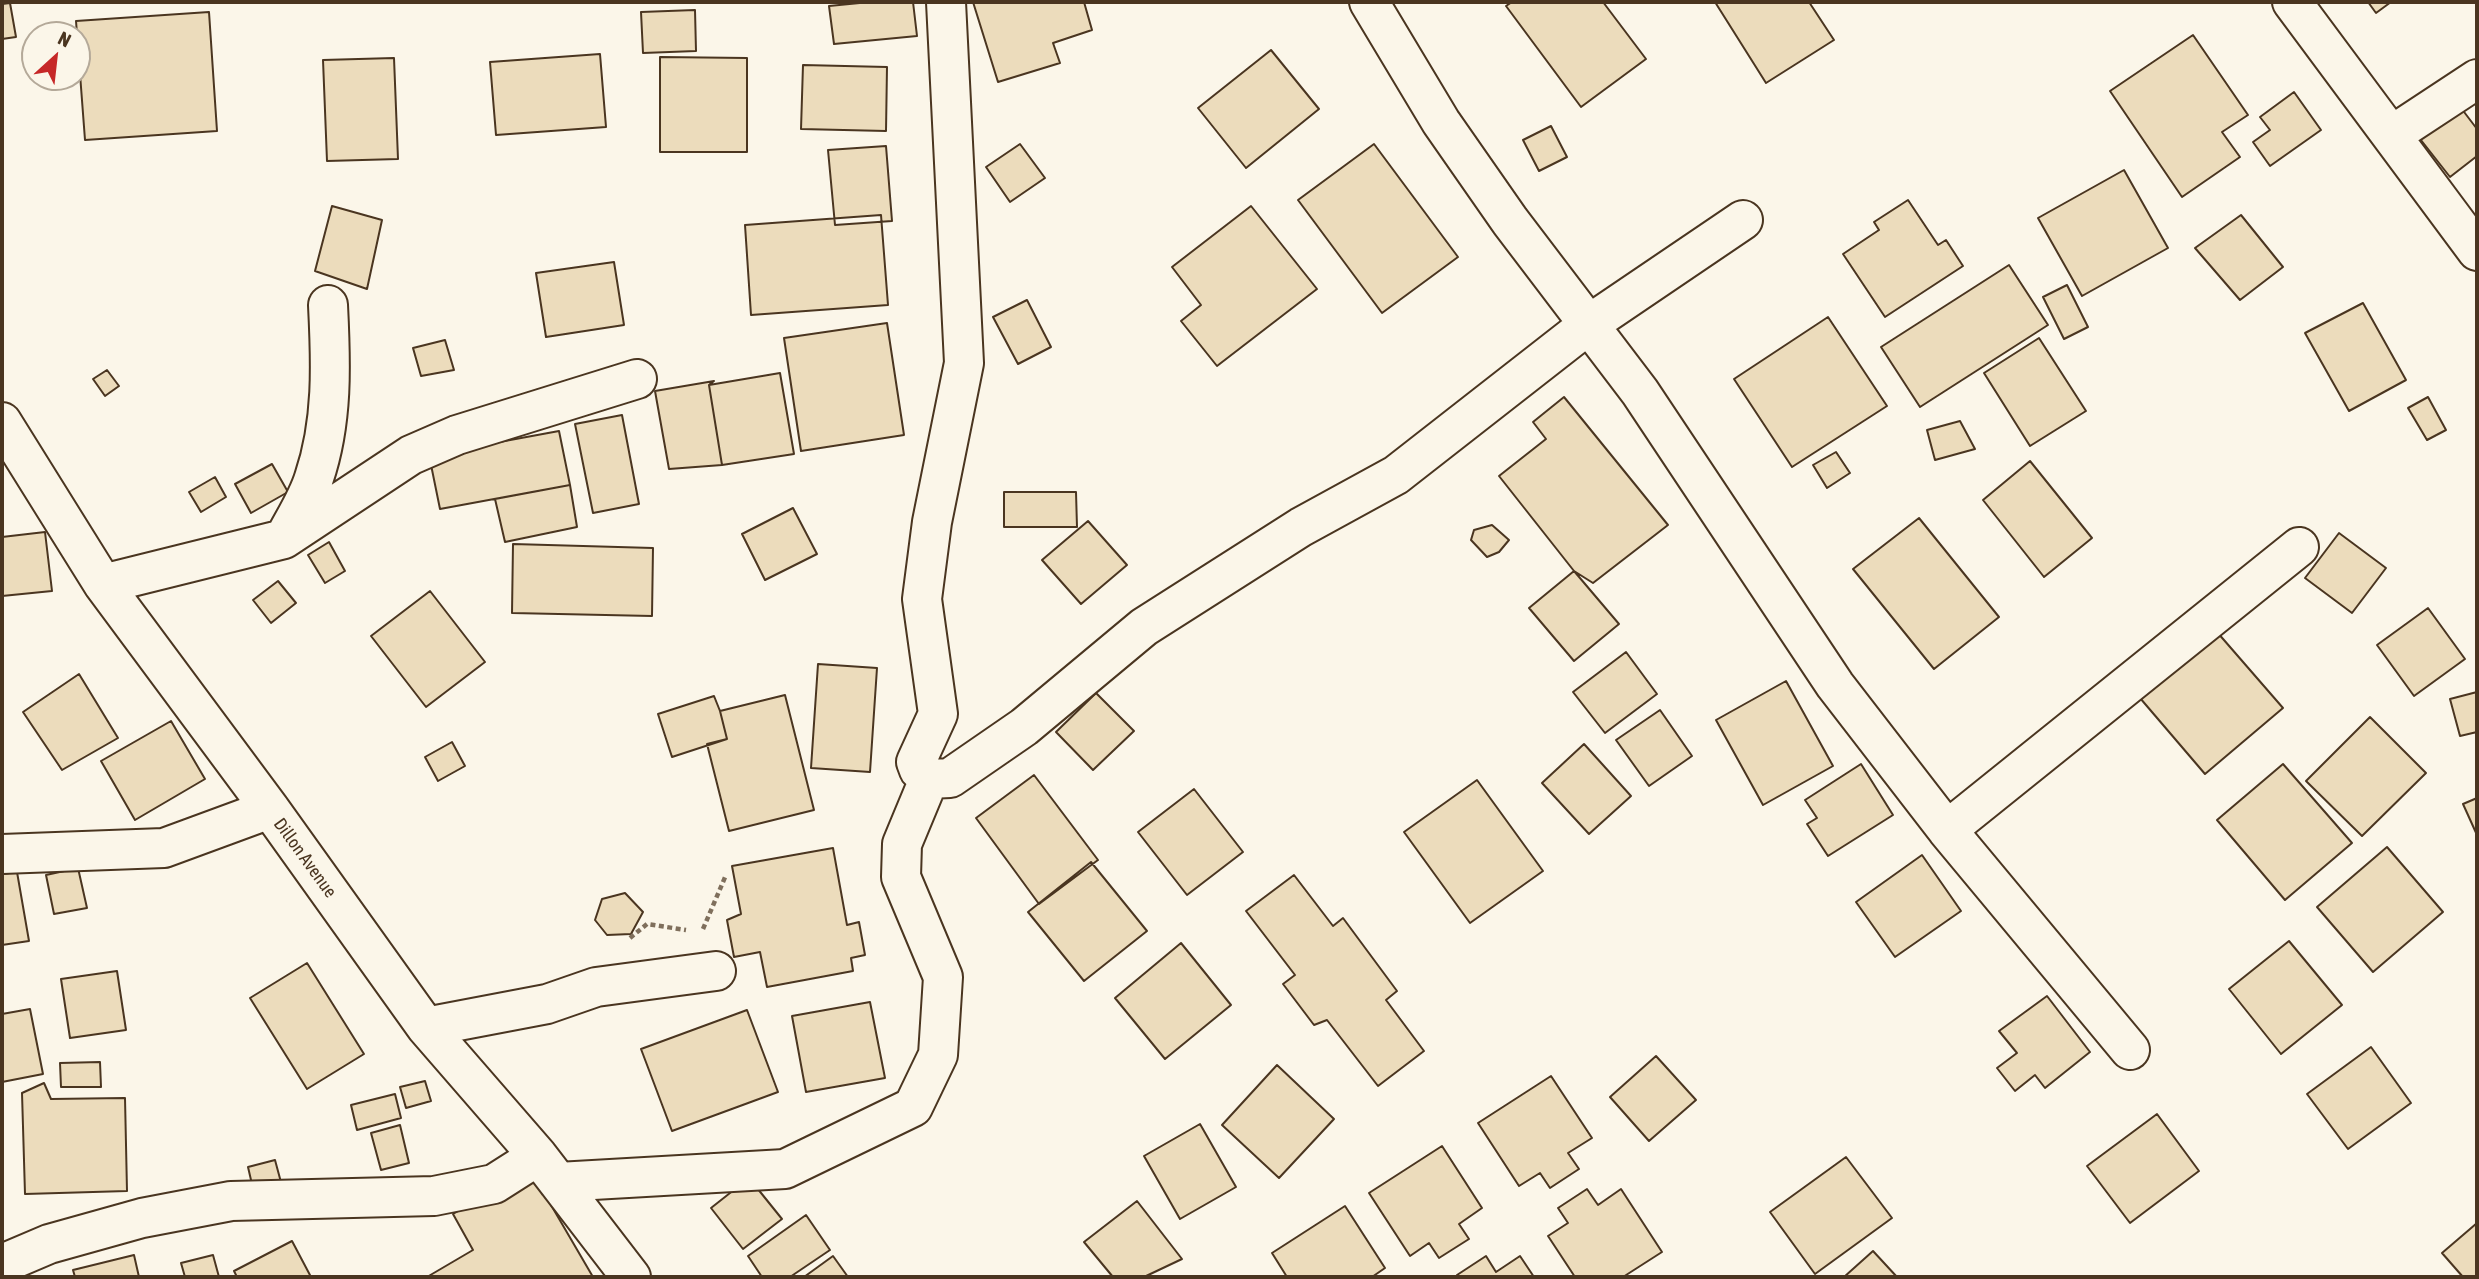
<!DOCTYPE html>
<style>
body{margin:0}
#map{position:relative;width:2479px;height:1279px;overflow:hidden;background:#fbf6e9;font-family:"Asap Condensed",sans-serif}
canvas{display:block}
.frame{position:absolute;inset:0;border:4px solid #4a3520;pointer-events:none}
.north{position:absolute;left:21px;top:21px;width:70px;height:70px;box-sizing:border-box;background:#fbf6e9;border:2px solid #b4a999;border-radius:50%;rotate:27deg;font-size:19px;font-weight:700;line-height:28px;text-align:center;color:#4a3520}
.north::after{content:'';display:block;margin:auto;width:24px;height:32px;background:#c62828;clip-path:polygon(50% 0,100% 100%,50% 72%,0 100%)}
</style>
<div id="map">
<canvas width="2479" height="1279"></canvas>
<div class="frame"></div>
<div class="north">N</div>
</div>
<script>
const g = document.querySelector('canvas').getContext('2d');
g.lineJoin = 'round';
function paint(path, color) { g.fillStyle = color; g.fill(path, 'evenodd'); }
function trace(path, color, width, dash) { g.strokeStyle = color; g.lineWidth = width; g.lineCap = dash ? 'butt' : 'round'; g.setLineDash(dash || []); g.stroke(path); }
function label(font, color, halo, rows, align = 'center') {
  g.font = font + ' "Asap Condensed",sans-serif'; g.lineWidth = 5; g.setLineDash([]); g.textBaseline = 'middle'; g.strokeStyle = halo; g.fillStyle = color; for (const [text, x, y, turn = 0] of rows) {
    g.save(); g.translate(x, y); g.rotate((+turn || 0) * Math.PI / 180); g.textAlign = isNaN(turn) ? turn : align; if (halo) g.strokeText(text, 0, 0); g.fillText(text, 0, 0); g.restore();
  }
}
const building = new Path2D(`
 M870,2h43l4,34 -83,8 -5,-38z
 M973,2h111l8,28 -39,13 7,20 -62,19z
 M1512,2h91l43,57 -65,48 -75,-101z
 M1715,2h94l25,38 -68,43z
 M2368,2h23l-15,11z
 M10,3l6,34 -14,2v-35z
 M695,10l1,41 -53,2 -2,-41z
 M209,12l8,119 -132,9 -9,-119z
 M2193,35l55,80 -26,17 18,25 -58,40 -72,-106z
 M1271,50l48,59 -73,59 -48,-60z
 M600,54l6,73 -110,8 -6,-73z
 M660,57l87,1v94h-87z
 M394,58l4,101 -71,2 -4,-101z
 M803,65l84,2 -1,64 -85,-2z
 M2294,92l27,38 -51,36 -17,-24 17,-12 -10,-13z
 M2458,104l19,25v27l-27,21 -33,-42z
 M1551,126l16,31 -28,14 -16,-31z
 M1020,144l25,34 -35,24 -24,-35z
 M1374,144l84,113 -76,56 -84,-113z
 M886,146l6,75 -57,4 -7,-75z
 M2124,170l44,78 -86,48 -44,-78z
 M1908,200l30,45 8,-5 17,26 -78,51 -42,-63 36,-24 -5,-8z
 M332,206l50,14 -15,69 -52,-18z
 M1251,206l66,83 -100,77 -36,-45 20,-16 -29,-38z
 M881,215l7,90 -137,10 -6,-90z
 M2241,215l42,52 -43,33 -45,-52z
 M614,262l10,63 -78,12 -10,-64z
 M2009,265l39,60 -128,82 -39,-60z
 M2067,285l21,42 -24,12 -21,-42z
 M1027,300l24,47 -33,17 -25,-47z
 M2363,303l43,77 -57,31 -44,-78z
 M1828,317l59,89 -95,61 -58,-88z
 M887,323l17,112 -103,16 -17,-113z
 M2039,338l47,73 -56,35 -46,-73z
 M445,340l9,30 -33,6 -8,-28z
 M107,370l12,16 -14,10 -12,-17z
 M780,373l14,81 -72,11 -13,-80z
 M714,381l-5,4 13,80 -53,4 -14,-78z
 M1564,397l104,128 -75,58 -19,-12 -75,-95 47,-37 -13,-17z
 M2428,397l18,33 -19,10 -19,-32z
 M622,415l17,89 -46,9 -18,-89z
 M1960,421l15,28 -40,11 -8,-30z
 M559,431l11,54 -130,24 -11,-54z
 M1836,452l14,21 -23,15 -14,-23z
 M2030,461l62,77 -48,39 -61,-77z
 M272,464l16,28 -37,21 -16,-29z
 M215,477l11,20 -25,15 -12,-20z
 M570,485l7,42 -72,15 -10,-43z
 M1004,492h72l1,35h-73z
 M793,508l24,46 -52,26 -23,-46z
 M1919,518l80,99 -65,52 -81,-100z
 M1088,521l39,44 -46,39 -39,-44z
 M1492,525l17,15 -10,12 -12,5 -16,-17 3,-10z
 M45,532l7,59 -50,5v-59z
 M2339,533l47,35 -34,45 -47,-35z
 M329,542l16,29 -20,12 -17,-28z
 M513,544l140,4 -1,68 -140,-3z
 M1574,571l45,53 -45,37 -45,-53z
 M278,581l18,22 -25,20 -18,-23z
 M430,591l55,71 -59,45 -55,-71z
 M2428,608l37,51 -51,37 -37,-51z
 M2217,632l66,76 -78,66 -65,-76z
 M1626,652l31,42 -52,39 -32,-41z
 M818,664l59,4 -7,104 -59,-4z
 M79,674l39,64 -56,32 -39,-58z
 M1786,681l47,85 -70,39 -47,-85z
 M2477,692v40l-17,4 -10,-37z
 M1096,693l38,38 -41,39 -37,-38z
 M785,695l29,115 -85,21 -22,-87 20,-5 -7,-28z
 M714,696l6,15 7,28 -55,18 -14,-43z
 M1660,710l32,46 -43,30 -33,-46z
 M2370,717l56,56 -64,63 -56,-55z
 M171,721l34,58 -70,41 -34,-59z
 M452,742l13,24 -27,15 -13,-24z
 M1584,744l47,52 -42,38 -47,-51z
 M1861,764l32,51 -65,41 -21,-32 10,-6 -12,-18z
 M2283,764l69,79 -67,57 -68,-80z
 M1034,775l64,85 -59,44 -63,-86z
 M1477,780l66,91 -73,52 -66,-91z
 M1194,789l49,63 -56,43 -49,-63z
 M2477,798v37l-14,-31z
 M2387,847l56,65 -70,60 -56,-65z
 M833,848l14,77 12,-3 6,33 -14,3 2,13 -86,16 -7,-35 -26,5 -7,-37 14,-6 -9,-48z
 M1922,855l39,56 -66,46 -39,-55z
 M1091,862l56,69 -63,50 -56,-69z
 M78,868l9,40 -33,6 -8,-39z
 M17,872l12,69 -27,4v-71z
 M1294,875l39,51 10,-8 54,73 -11,9 38,51 -46,35 -51,-66 -13,5 -31,-41 12,-9 -49,-64z
 M625,893l18,19 -12,22 -24,1 -12,-15 7,-21z
 M2289,941l53,64 -61,49 -52,-65z
 M1181,943l50,62 -66,54 -50,-61z
 M307,963l57,91 -57,35 -57,-91z
 M117,971l9,59 -56,8 -9,-59z
 M2047,996l43,56 -45,36 -10,-13 -20,16 -18,-23 20,-15 -18,-22z
 M870,1002l15,76 -79,14 -14,-76z
 M30,1009l13,65 -41,8v-68z
 M747,1010l31,82 -106,39 -31,-82z
 M2371,1047l40,56 -63,46 -41,-55z
 M1656,1056l40,44 -47,41 -39,-44z
 M100,1062l1,25h-40l-1,-24z
 M1277,1065l57,54 -55,59 -57,-53z
 M1551,1076l41,62 -24,15 11,16 -29,19 -10,-15 -21,13 -41,-63z
 M425,1081l6,20 -25,7 -6,-21z
 M44,1083l7,16 74,-1 2,93 -102,3 -3,-101z
 M395,1094l6,24 -44,12 -6,-25z
 M2157,1114l42,57 -69,52 -43,-57z
 M1200,1124l36,63 -56,32 -36,-63z
 M400,1125l9,38 -28,7 -10,-37z
 M1442,1146l40,62 -23,16 10,15 -30,19 -10,-15 -19,13 -41,-63z
 M1846,1157l46,61 -77,56 -45,-62z
 M275,1160l7,26 -28,7 -6,-26z
 M530,1169l63,108h-166l46,-27 -20,-36z
 M749,1178l33,41 -39,30 -32,-41z
 M1587,1189l11,16 23,-16 41,63 -39,25h-48l-27,-41 20,-13 -10,-15z
 M1137,1201l45,58 -38,18h-31l-29,-35z
 M1345,1206l40,62 -13,9h-85l-15,-24z
 M806,1215l24,35 -40,27h-28l-14,-21z
 M2477,1223v54h-14l-21,-24z
 M292,1241l19,36h-74l-3,-6z
 M1873,1251l24,26h-53z
 M134,1255l5,22h-64l-2,-7z
 M213,1255l6,22h-34l-4,-14z
 M833,1256l15,21h-44z
 M1486,1256l10,16 24,-16 14,21h-76l-1,-2z`);
const path = new Path2D(`
 M703,929l23,-54
 M630,938l17,-14 39,6`);
const minor = new Path2D(`
 M946,2l18,361 -32,159 -10,77 16,115 -22,48 3,8 10,9 21,-1 74,-51 120,-100 157,-100 95,-52 192,-150 155,-105
 M1369,2l72,120 69,99 130,171 195,293 112,145 183,220
 M2292,2l185,249
 M2392,135l85,-56
 M2,422l101,162 167,225 156,218 112,129 93,121
 M285,537c10,-19 23,-39 29,-59 19,-56 17,-114 14,-173
 M103,584l181,-45 127,-84 46,-20 180,-56
 M1947,830l352,-283
 M2,854l162,-6 106,-39
 M426,1027l121,-23 49,-17 120,-16
 M558,1182l227,-13 128,-62 25,-52 5,-78 -42,-100 1,-33 27,-65
 M2,1264l47,-20 93,-26 89,-17 203,-5 60,-12 44,-28`);
const streetNames = [
 ["Dillon Avenue",305,858,54]
];
paint(building, '#ecdcbc');
trace(building, '#4a3520', 2);
trace(minor, '#4a3520', 42);
trace(path, '#7f6f5c', 4.5, [5, 3.5]);
trace(minor, '#fbf6e9', 38);
label('18px', '#4a3520', '#fbf6e9', streetNames);
</script>
